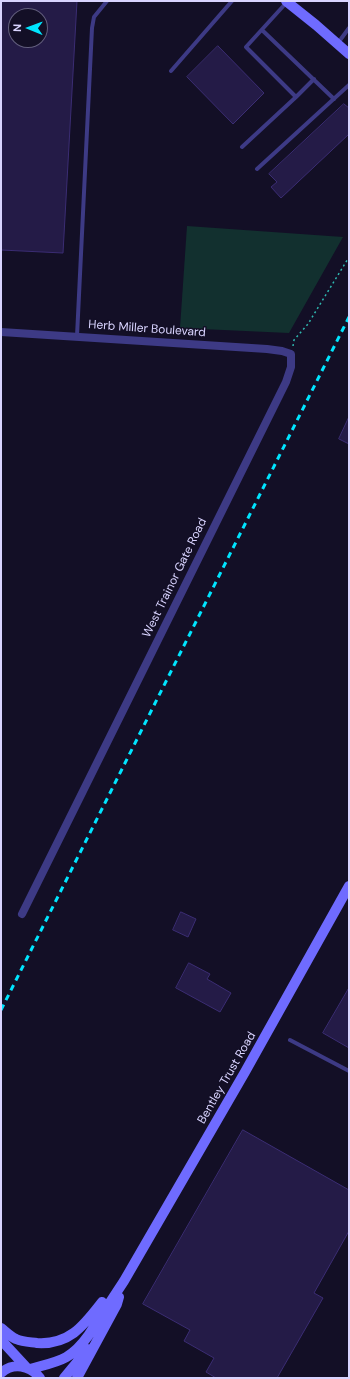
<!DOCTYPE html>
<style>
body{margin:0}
#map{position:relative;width:350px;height:1379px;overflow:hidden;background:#130f26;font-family:"DM Sans",sans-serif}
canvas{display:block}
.frame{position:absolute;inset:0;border:2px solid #d9d4ff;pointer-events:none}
.north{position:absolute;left:8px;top:8px;width:40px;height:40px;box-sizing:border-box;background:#130f26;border:1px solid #625e7d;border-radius:50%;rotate:271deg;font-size:11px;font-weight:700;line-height:16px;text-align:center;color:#d9d4ff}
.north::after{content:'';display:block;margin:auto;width:14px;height:18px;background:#00e5ff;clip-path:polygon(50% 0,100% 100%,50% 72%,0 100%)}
</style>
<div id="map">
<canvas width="350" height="1379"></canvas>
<div class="frame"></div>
<div class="north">N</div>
</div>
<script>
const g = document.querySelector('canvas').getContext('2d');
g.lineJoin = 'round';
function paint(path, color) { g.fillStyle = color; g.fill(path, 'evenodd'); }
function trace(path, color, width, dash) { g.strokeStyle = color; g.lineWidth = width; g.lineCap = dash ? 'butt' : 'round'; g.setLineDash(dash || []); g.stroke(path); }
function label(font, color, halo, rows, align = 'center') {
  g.font = font + ' "DM Sans",sans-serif'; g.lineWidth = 3; g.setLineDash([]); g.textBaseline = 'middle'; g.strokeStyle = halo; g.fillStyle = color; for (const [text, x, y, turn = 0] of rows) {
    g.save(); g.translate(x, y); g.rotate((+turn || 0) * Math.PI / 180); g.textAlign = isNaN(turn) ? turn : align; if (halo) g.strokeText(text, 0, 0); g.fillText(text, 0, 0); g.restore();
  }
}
const green = new Path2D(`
 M187,226l156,11 -54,96 -109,-5z`);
const building = new Path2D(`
 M1,1h76l-14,252 -62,-3zM16,16h24v24h-24z
 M218,46l46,47 -31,31 -46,-47z
 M344,104l5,4v26l-68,64 -10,-11 6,-5 -8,-8z
 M349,417v27l-10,-5z
 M181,912l15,7 -8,18 -15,-7z
 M189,963l21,11 -3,5 24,14 -11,19 -44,-24z
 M349,988v60l-26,-15z
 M243,1130l106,60v41l-35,62 9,5 -46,80h-61l-10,-6 8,-14 -30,-17 6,-11 -47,-26z`);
const path = new Path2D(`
 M293,346l1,-6 14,-16 41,-67`);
const lane = new Path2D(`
 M262,30l72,69
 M338,43l11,-15
 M171,71l61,-70
 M296,97l18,-18
 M242,147l54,-50 -50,-50 41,-45
 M257,169l92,-84
 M77,336l15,-308 2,-11 13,-16
 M290,1040l59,31`);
const street = new Path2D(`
 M1,332l266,17 15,2 9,3v13l-5,15 -264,532`);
const secondary = new Path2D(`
 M286,1l30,24 33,29
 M1,1328c5,4 10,9 15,11 7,3 14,3 21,4 33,2 47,-18 65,-41
 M1,1340l25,27
 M30,1369c28,-8 40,-8 58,-33l36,-55 121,-209 104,-186
 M1,1373c12,-11 29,-8 39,5
 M64,1378l24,-29
 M77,1378l40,-74 2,-7`);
const rail = new Path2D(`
 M1,1010l348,-693`);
const streetNames = [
 ["Herb Miller Boulevard",147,329,4],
 ["West Trainor Gate Road",175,578,-64],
 ["Bentley Trust Road",227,1078,-60]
];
paint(green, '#12302f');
paint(building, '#241b47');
trace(building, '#3b2d73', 1);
trace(path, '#2fb8b0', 1.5, [2, 3]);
trace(lane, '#3d3a85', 4);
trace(street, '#3d3a85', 8);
trace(secondary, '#6f6bff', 10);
trace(rail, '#00e5ff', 3, [6, 5]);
label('12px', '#d9d4ff', '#130f26', streetNames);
</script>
